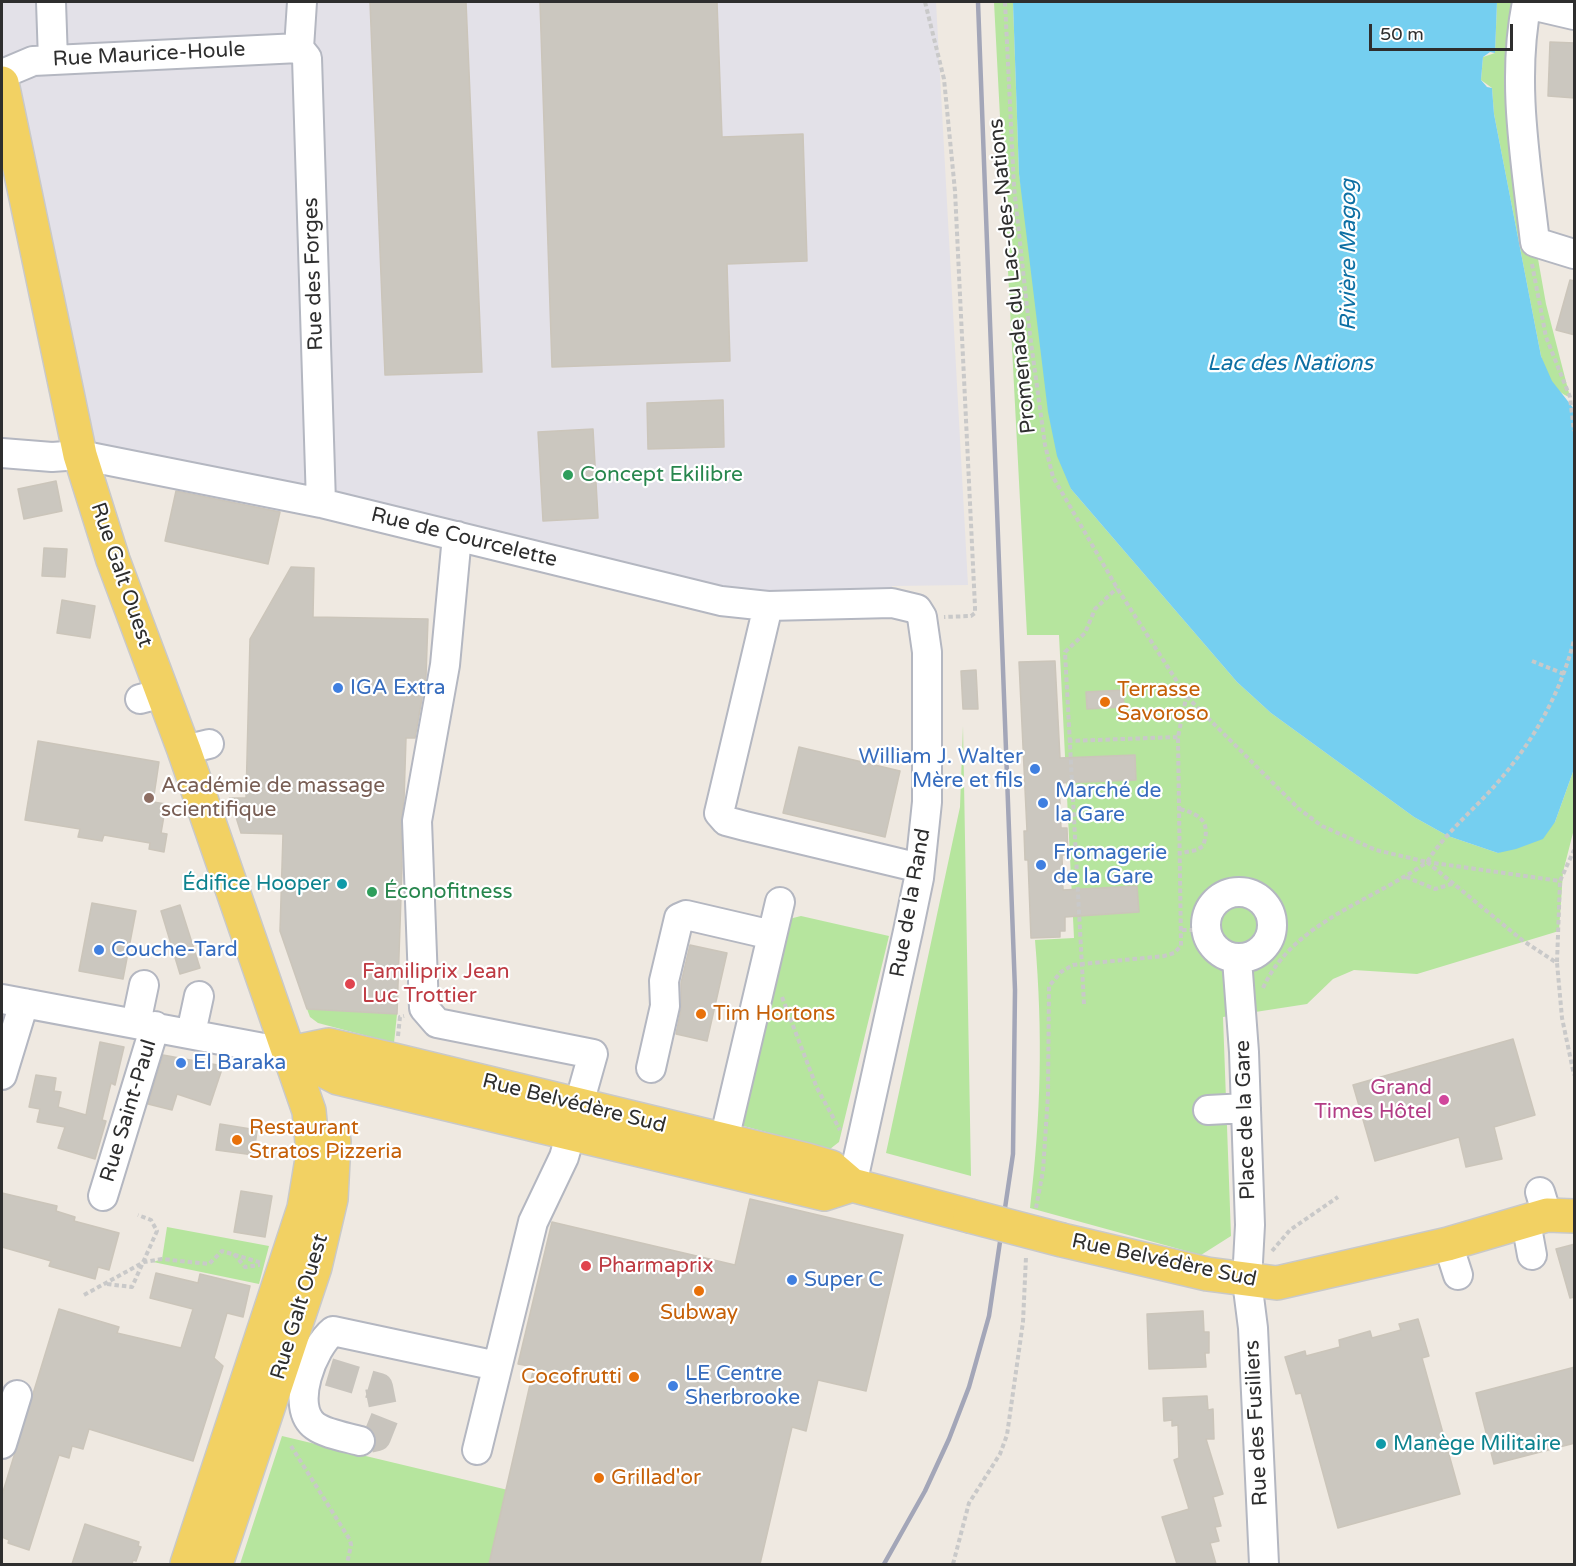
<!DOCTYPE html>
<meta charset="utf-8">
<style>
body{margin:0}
#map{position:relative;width:1576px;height:1566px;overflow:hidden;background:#efe9e1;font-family:"Varela Round",sans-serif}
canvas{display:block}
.frame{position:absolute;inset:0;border:3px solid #2e2e2e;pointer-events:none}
.scale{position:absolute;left:1369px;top:24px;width:144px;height:27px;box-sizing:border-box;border:3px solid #2e2e2e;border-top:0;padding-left:8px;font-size:18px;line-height:21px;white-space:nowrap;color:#2e2e2e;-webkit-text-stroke:4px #fff;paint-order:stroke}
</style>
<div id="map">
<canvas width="1576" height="1566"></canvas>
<div class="frame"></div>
<div class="scale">50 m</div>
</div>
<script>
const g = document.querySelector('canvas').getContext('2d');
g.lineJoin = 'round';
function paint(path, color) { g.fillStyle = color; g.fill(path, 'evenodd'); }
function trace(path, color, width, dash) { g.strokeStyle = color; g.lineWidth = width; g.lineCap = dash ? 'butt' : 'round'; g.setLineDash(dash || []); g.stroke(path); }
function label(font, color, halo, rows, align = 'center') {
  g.font = font + ' "Varela Round",sans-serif'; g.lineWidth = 4.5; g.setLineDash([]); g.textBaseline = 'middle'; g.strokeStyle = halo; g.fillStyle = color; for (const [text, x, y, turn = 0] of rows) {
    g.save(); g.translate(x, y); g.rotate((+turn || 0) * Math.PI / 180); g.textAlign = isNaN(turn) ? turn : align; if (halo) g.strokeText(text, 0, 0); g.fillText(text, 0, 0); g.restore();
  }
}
const industrial = new Path2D(`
 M2,2h934l32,583 -76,1v17l-93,3 -719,-151 -78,-372z`);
const green = new Path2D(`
 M994,2h19l6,172 52,315 166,193 34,31 143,104 34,19 50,17 57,-31 19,-53v60l-11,43 -4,59 -142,43 -63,-4 -21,9 -26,25 -84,13 8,219 -30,19 -171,-47c11,-93 13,-174 5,-268l39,-2 -15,-303h-32z
 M1497,2h30l8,240 11,62 24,93c-17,-5 -24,-25 -29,-41l-47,-242 -2,-26 -11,-8 2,-23 12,-4z
 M963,726l8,450 -85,-23 74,-346z
 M801,916l88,20 -50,206 -9,7 -94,-25 53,-205z
 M307,1009l90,5 -3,29 -76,-20 -8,-6z
 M167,1227l102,19 -10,38 -106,-22 9,-3z
 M282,1436l226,54 -19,74h-249z`);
const water = new Path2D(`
 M1013,2h484l-2,51 -5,-1 -7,5 -2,23 6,7 5,1 2,26 47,242 11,25 22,28v360l-19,53 -12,17 -27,10 -18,4 -50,-17 -34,-19 -143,-104 -34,-31 -166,-193 -14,-33 -9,-44 -29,-238z`);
const building = new Path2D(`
 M370,2h96l16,370 -97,3z
 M540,2h177l5,135 81,-3 4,127 -80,3 3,97 -178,6z
 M1550,42l25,1v55l-27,-2z
 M1570,280l5,1v54l-19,-5z
 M723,400l1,47 -76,2 -1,-46z
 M593,429l5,89 -55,3 -5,-89z
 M56,481l6,30 -38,8 -6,-30z
 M176,491l104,21 -12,52 -103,-23z
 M44,548l23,1 -2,28 -23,-1z
 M291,567l23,1 -1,49 115,2 -2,57 -11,62h-9l-2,62 -3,21 1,46 -5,147 -90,-5 -27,-78 3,-97 -42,-1 -11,-35h16l4,-159z
 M62,600l33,6 -5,32 -33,-5z
 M1055,661l5,97 75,-3 1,25 -77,3 2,45h6l1,27h-6l1,35 74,-4 2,26 -74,5v14h-5v6l-29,1 -3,-78h-3l-1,-29h3l-8,-169z
 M976,670l2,39h-15l-2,-38z
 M1123,690l1,17 -37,2 -1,-17z
 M38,741l121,21 -6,40 13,2 -5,29 6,1 -3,18 -15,-3 1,-6 -46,-8 -2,6 -24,-4 2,-8 -55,-9z
 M799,747l101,24 -15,66 -102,-24z
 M92,903l44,8 -13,68 -44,-8z
 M180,905l20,63 -20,6 -19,-63z
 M690,945l37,8 -20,88 -31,-7 5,-25v-26z
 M1513,1039l22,76 -41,12 8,32 -36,8 -7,-30 -84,24 -22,-76z
 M100,1042l24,5 -9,38 -4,-2 -9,37 4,1 -11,38 -37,-11 7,-21 -28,-5 3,-13 -11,-2 7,-32 20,3 -2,13 7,1 -3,15 28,8z
 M163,1055l60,11 -13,39 -33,-11 -5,16 -24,-6z
 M220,1124l37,6 -3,25 -38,-5z
 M241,1191l31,5 -7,41 -31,-5z
 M2,1193l55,13 -1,5 19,6 -1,4 45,12 -10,37 -11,-3 -3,12 -46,-13 2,-5 -49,-14z
 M750,1199l153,36 -37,156 -48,-11 -12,51 -14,-4 -32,137h-271l45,-197 -16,-3 34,-142 183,43z
 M1575,1244v53l-5,1 -14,-49z
 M156,1273l42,10 2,-9 50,12 -7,31 -16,-4 -13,45 9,8 -30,95 -104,-32 -6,20 -11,-3 -3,12 -10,-3 -30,95 -21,-7 1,-3 -7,-3v-42l57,-186 60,18 -2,6 64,15 12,-39 -43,-11z
 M1203,1311l1,21h5v21h-4l1,14 -57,2 -2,-55z
 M1418,1319l11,37 -7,2 38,136 -122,34 -37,-135 -5,1 -11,-37 20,-6 1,5 34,-9 -1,-7 31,-9 2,7 29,-8 -2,-6z
 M1575,1367v76l-81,21 -18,-71z
 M1207,1396l1,14 5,-1 1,30h-8l17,55 -10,3 8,29 -6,1 4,14 -9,2 6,21h-39l-15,-47 27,-8 -15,-49 5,-2 -1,-33 -6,1v-6l-8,1 -1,-23z
 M85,1524l54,18 -1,4 3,1 -5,14 -3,-1 -1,4h-60z`);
const minorTunnel = new Path2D(`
 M329,1372l50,15 6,30 -8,20 -17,4`);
const path = new Path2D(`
 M925,2l19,77 11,112 20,416v6l-4,3 -27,1
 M1005,2l9,185 16,148 15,110 8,32 64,111 70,109 112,112 23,17 54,24 51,12c17,-27 42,-48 64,-72 39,-43 69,-94 83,-150
 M1532,264l14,73 24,60 4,34
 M1532,661l32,13
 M1068,741l110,-4
 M1180,809c22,6 31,14 23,37l-6,4 -16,3
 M1427,862l95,78 35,23 5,55 12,57
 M1406,877l29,12 17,-5
 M1182,930h23
 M1557,962l3,-81
 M1263,988c30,-66 108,-86 164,-126l133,19 14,-31
 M782,997l35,91 23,42
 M1084,1004l-19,-352 20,-19 10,-24 22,-21
 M398,1036l2,-19 4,-1
 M1036,1208l7,-37 5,-76 1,-109 12,-14 12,-7 91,-9 10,-3 7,-7 -3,-209 8,-39
 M1272,1251l18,-21 48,-33
 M234,1254l11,13 15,-2
 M107,1284l25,3 25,-56 -6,-11 -13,-5
 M84,1295l60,-33 18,-3 47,5 13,-13 40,12
 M291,1446l59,94 1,5 -4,19
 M953,1564l16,-61 31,-49 7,-19 16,-113 3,-65`);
const minor = new Path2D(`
 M51,2l2,58
 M1527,2c-16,79 -1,160 8,240l39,12
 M1527,4l47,11
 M299,48l8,10 14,445
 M299,48l3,-46
 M2,74l31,-13 266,-13
 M2,453l50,4 28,-2 241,48 400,98 47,5 124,-3 25,6 5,8 5,35v150l-8,76 -11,53 -56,254
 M457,536l-12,129 -28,156 7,187 13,15 156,31 -29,103 -31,65 -56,228
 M768,606l-49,207 7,8 19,5 175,42
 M140,699l23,-6
 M184,750l25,-6
 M1206 925a33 33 0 1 1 66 0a33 33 0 1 1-66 0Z
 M1237,959l7,93 6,173 -3,56 6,47 11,236
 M2,999l288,54
 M136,1023l8,-38
 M191,1033l8,-37
 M651,1068l14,-62 -1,-25 15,-63 7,-3 86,20
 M2,1075l22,-72
 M1208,1110l38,-2
 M724,1140l56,-238
 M1540,1192l7,23
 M103,1196l52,-170
 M1526,1222l6,33
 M1448,1244l10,31
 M360,1441c-14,-4 -34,-7 -45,-15 -26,-19 -2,-79 18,-95l164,35
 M2,1444l15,-49`);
const major = new Path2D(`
 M2,83l78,372 33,105 71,190 125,361 4,42 -9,55 -117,356
 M290,1053l39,-8 65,15 413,100 24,7 21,18 118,31
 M290,1053l48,25 486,116 28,-9
 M1062,1240l145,34 70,9 171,-39 99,-29 27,1
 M216,1564l99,-297 16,-68 3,-58`);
const rail = new Path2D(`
 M884,1564l41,-73 24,-52 20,-52 20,-71 24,-162 2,-164 -37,-988`);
const majorBridge = new Path2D(`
 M970,1216l92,24`);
const markers = [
 [568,475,6,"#2e9e5b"],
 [338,688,6,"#3f7fe0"],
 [1105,702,6,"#e8710a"],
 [1035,769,6,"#3f7fe0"],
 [149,798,6,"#8d6e63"],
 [1043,803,6,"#3f7fe0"],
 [1041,865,6,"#3f7fe0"],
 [342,884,6,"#0f9aa8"],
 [372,892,6,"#2e9e5b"],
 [99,950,6,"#3f7fe0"],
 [350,984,6,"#e0444e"],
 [701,1014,6,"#e8710a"],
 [181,1063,6,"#3f7fe0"],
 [1444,1100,6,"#d1479c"],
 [237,1140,6,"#e8710a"],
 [586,1266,6,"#e0444e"],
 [792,1280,6,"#3f7fe0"],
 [699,1291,6,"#e8710a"],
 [634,1377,6,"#e8710a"],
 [673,1386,6,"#3f7fe0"],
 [1381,1444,6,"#0f9aa8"],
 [599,1478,6,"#e8710a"]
];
const streetNames = [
 ["Rue Maurice-Houle",149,55,-3],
 ["Rue des Forges",314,274,-92],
 ["Promenade du Lac-des-Nations",1013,276,-96],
 ["Rue de Courcelette",464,538,14],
 ["Rue Galt Ouest",121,575,71],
 ["Rue de la Rand",911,903,-80],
 ["Rue Belvédère Sud",574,1104,14],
 ["Rue Saint-Paul",129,1111,-73],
 ["Place de la Gare",1246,1120,-92],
 ["Rue Belvédère Sud",1164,1261,12],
 ["Rue Galt Ouest",300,1307,-73],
 ["Rue des Fusiliers",1257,1423,-93]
];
const leisureNames = [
 ["Concept Ekilibre",580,475],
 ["Éconofitness",384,892]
];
const shopNames = [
 ["IGA Extra",350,688],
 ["William J. Walter",1023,757,"right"],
 ["Mère et fils",1023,781,"right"],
 ["Marché de",1055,791],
 ["la Gare",1055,815],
 ["Fromagerie",1053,853],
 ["de la Gare",1053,877],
 ["Couche-Tard",111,950],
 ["El Baraka",193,1063],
 ["Super C",804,1280],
 ["LE Centre",685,1374],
 ["Sherbrooke",685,1398]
];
const foodNames = [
 ["Terrasse",1117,690],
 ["Savoroso",1117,714],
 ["Tim Hortons",713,1014],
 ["Restaurant",249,1128],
 ["Stratos Pizzeria",249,1152],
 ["Subway",699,1313,"center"],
 ["Cocofrutti",622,1377,"right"],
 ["Grillad'or",611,1478]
];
const educationNames = [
 ["Académie de massage",161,786],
 ["scientifique",161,810]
];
const cultureNames = [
 ["Édifice Hooper",330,884],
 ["Manège Militaire",1393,1444,"left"]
];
const healthNames = [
 ["Familiprix Jean",362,972],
 ["Luc Trottier",362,996],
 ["Pharmaprix",598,1266]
];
const hotelNames = [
 ["Grand",1432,1088],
 ["Times Hôtel",1432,1112]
];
const waterNames = [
 ["Rivière Magog",1349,255,-90],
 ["Lac des Nations",1290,364]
];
paint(industrial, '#e3e1e8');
paint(green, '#b6e59e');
paint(water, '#75cff0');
paint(building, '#cbc7bf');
trace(building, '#cbc5ba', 1.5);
trace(minorTunnel, '#c8c4bd', 28, [28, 14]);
trace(minor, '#b4b7c1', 32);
trace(major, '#c9c9c9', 36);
trace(path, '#c9c9c9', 4, [4.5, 3]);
trace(minor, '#fff', 28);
trace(major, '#f2d163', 33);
trace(rail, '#a3a6b8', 4.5);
trace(majorBridge, '#c9c9c9', 36, []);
trace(majorBridge, '#f2d163', 33);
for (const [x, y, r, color] of markers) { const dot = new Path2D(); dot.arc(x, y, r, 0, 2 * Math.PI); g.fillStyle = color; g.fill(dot); trace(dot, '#fff', 2); }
label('21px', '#2e2e2e', '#fff', streetNames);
label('21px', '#27864d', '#fff', leisureNames, 'left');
label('21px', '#366cbe', '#fff', shopNames, 'left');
label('21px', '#c56008', '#fff', foodNames, 'left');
label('21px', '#785e54', '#fff', educationNames, 'left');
label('21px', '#0d838f', '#fff', cultureNames, 'right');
label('21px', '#be3a42', '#fff', healthNames, 'left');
label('21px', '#b23c85', '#fff', hotelNames, 'right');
label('italic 22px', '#0d6fa3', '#fff', waterNames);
</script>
